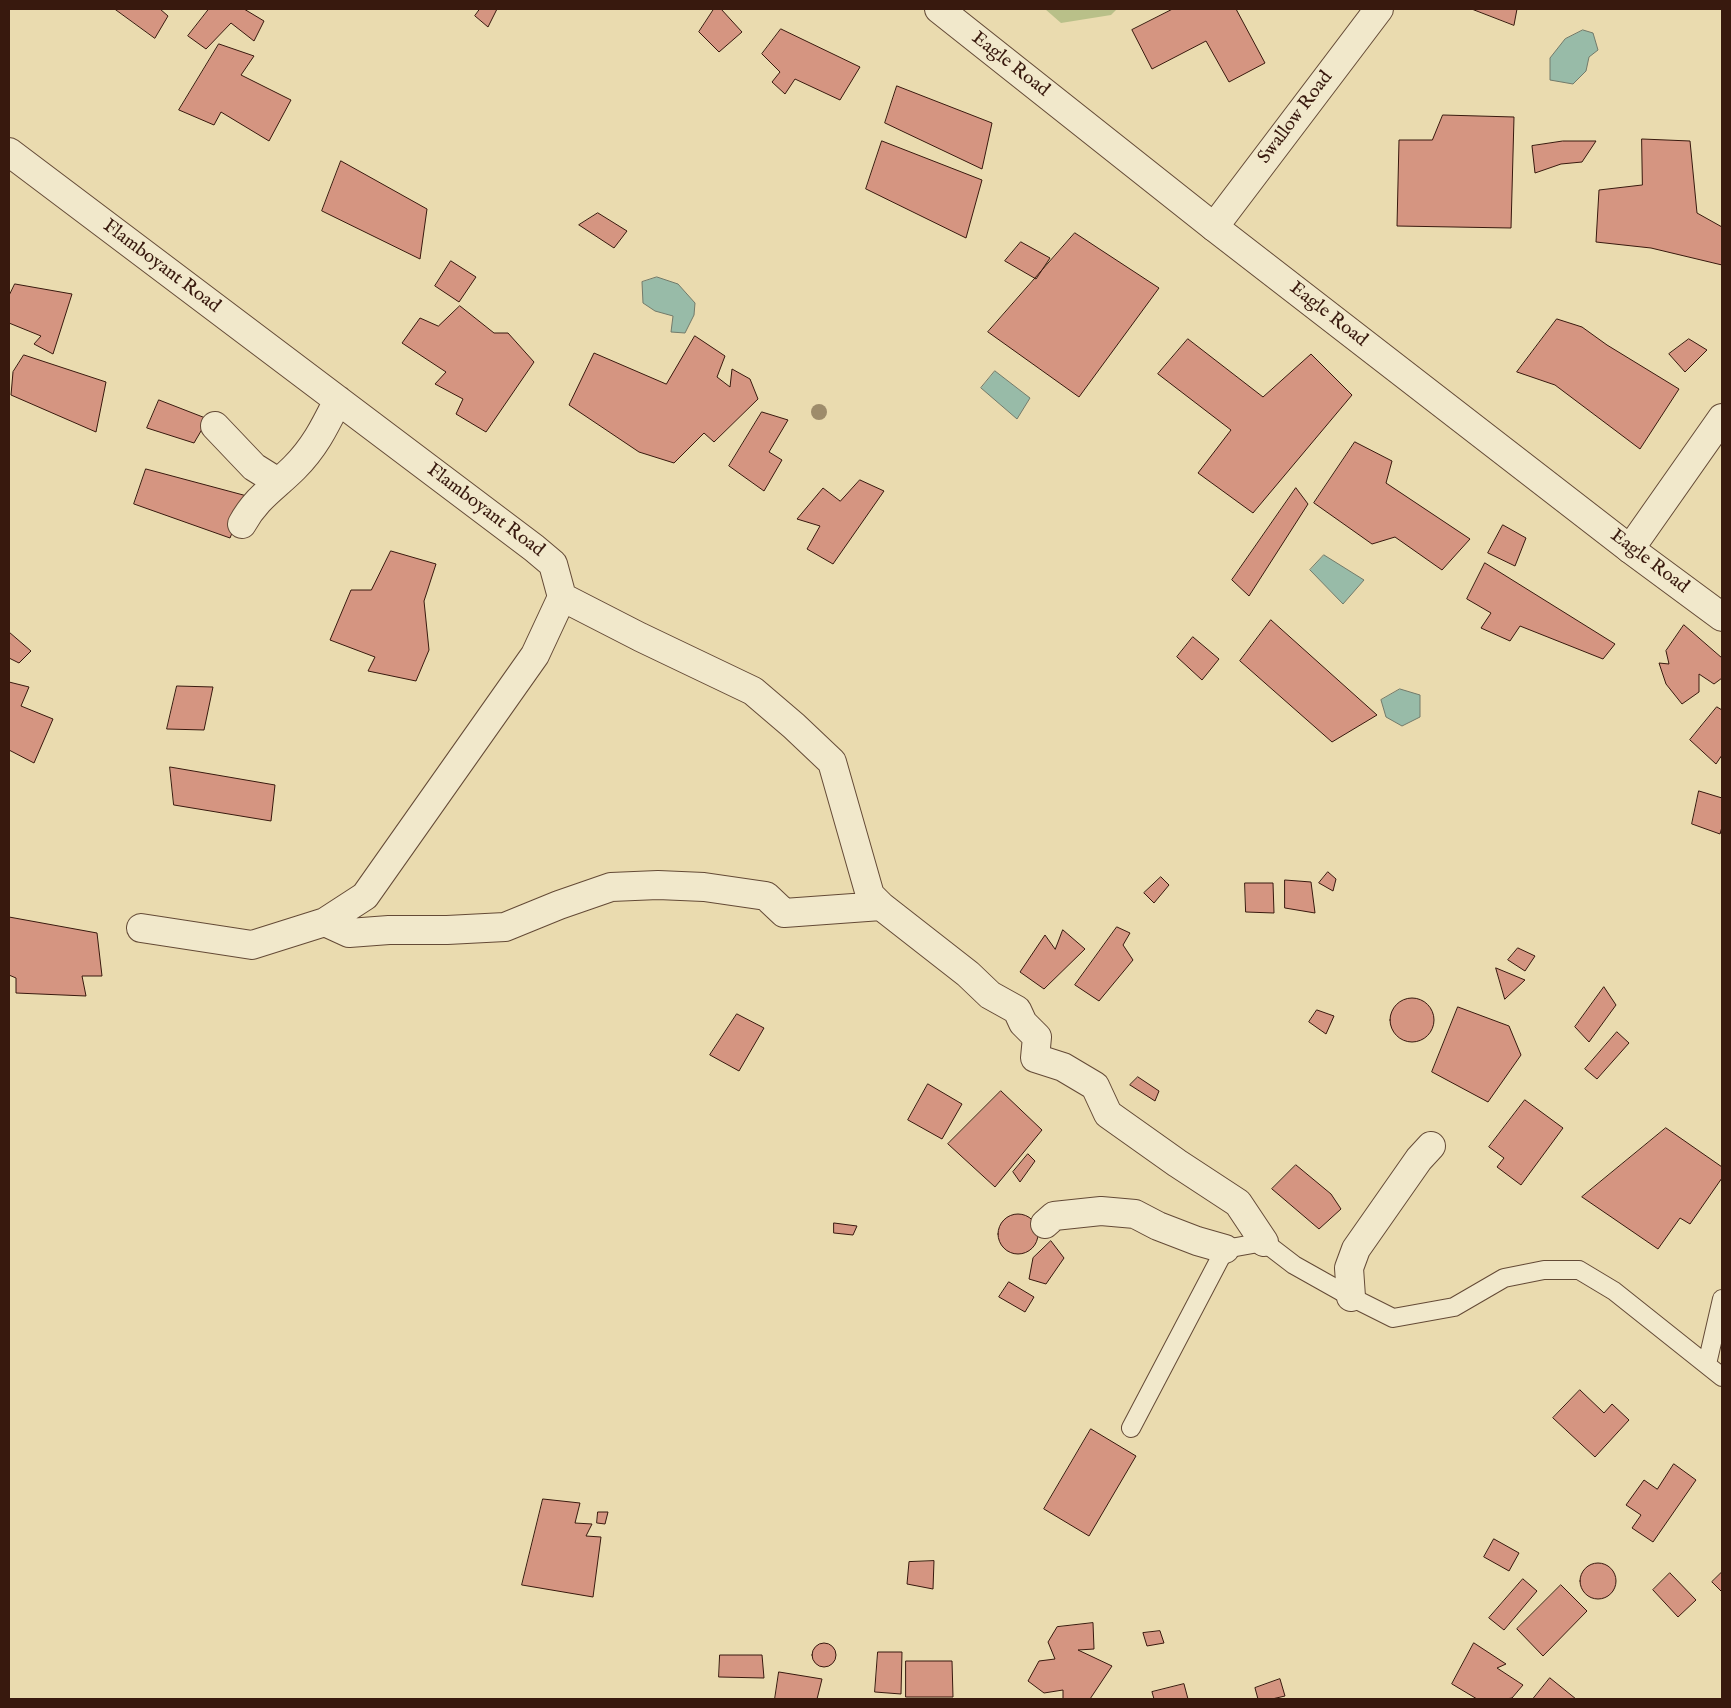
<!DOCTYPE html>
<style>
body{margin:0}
#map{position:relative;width:1731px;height:1708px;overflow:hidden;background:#eadbaf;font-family:"IM FELL English",serif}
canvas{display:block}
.frame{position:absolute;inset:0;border:10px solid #38190e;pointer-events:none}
</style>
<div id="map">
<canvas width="1731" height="1708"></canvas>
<div class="frame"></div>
</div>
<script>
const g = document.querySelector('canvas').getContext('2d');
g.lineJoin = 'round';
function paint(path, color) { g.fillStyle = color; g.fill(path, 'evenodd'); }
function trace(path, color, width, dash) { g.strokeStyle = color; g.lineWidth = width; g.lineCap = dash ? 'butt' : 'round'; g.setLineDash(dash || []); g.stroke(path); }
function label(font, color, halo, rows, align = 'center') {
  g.font = font + ' "IM FELL English",serif'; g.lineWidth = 4.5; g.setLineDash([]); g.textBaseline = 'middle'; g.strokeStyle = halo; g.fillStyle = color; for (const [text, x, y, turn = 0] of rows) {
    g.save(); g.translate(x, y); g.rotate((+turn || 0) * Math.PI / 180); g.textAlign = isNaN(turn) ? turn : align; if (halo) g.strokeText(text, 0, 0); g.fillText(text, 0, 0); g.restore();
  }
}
const green = new Path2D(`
 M1045,9h72l-6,6 -50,8z`);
const water = new Path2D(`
 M1583,30l10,3 5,17 -9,7 -3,14 -13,13 -23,-4v-22l15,-19z
 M657,277l21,7 17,19 -1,12 -9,18 -14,-1 2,-16 -18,-5 -12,-8 -1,-21z
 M995,371l35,27 -13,21 -36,-31z
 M1324,555l40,25 -21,24 -33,-34z
 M1400,689l20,6v22l-18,9 -16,-9 -5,-17z`);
const building = new Path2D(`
 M115,9h45l8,7 -13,22z
 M209,9h35l20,12 -10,20 -23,-18 -25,26 -18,-13z
 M480,9h17l-9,18 -13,-11z
 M714,9h7l21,23 -23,20 -20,-20z
 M1173,9h63l29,54 -36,19 -23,-41 -54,28 -20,-39z
 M1472,9h45l-3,16z
 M781,29l79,38 -20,33 -45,-21 -10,15 -13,-12 8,-10 -18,-18z
 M219,44l35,12 -13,19 50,25 -22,41 -48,-29 -7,13 -35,-15z
 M897,86l95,37 -10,46 -97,-46z
 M1443,115l71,2 -3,111 -114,-2 2,-86h33z
 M1642,139l48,2 7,72 25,14v38l-71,-17 -55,-6 3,-52 43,-5z
 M882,141l100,39 -16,58 -100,-49z
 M1563,141h33l-14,21 -21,2 -26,9 -3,-27z
 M341,161l86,48 -7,50 -98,-48z
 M598,213l29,18 -13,17 -35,-23z
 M1075,233l84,55 -80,109 -91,-65z
 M1021,242l29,16 -14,21 -31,-18z
 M451,261l25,16 -17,25 -24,-16z
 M15,284l57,10 -19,60 -19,-10 7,-8 -32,-13v-27z
 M460,306l34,27h14l26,29 -48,70 -30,-18 7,-15 -28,-15 11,-12 -44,-29 18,-25 18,8z
 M1557,319l25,8 25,18 72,44 -39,60 -85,-64 -38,-13z
 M695,336l30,20 -8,21 13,10 2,-18 18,10 8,20 -44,43 -10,-9 -30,30 -35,-11 -70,-47 25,-52 72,31z
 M1188,339l75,58 48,-43 41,41 -99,118 -55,-40 33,-43 -73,-56z
 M1689,339l18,11 -22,22 -16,-18z
 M24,355l82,27 -10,50 -85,-37 2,-23z
 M159,400l49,19 -14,24 -47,-15z
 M762,412l26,8 -19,32 13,8 -18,31 -35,-25z
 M1355,442l37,19 -6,22 84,56 -28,31 -47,-33 -23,7 -58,-41z
 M146,469l101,27 -17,42 -96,-34z
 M860,480l24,11 -51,73 -26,-15 13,-23 -23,-7 26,-31 17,13z
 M1296,488l12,16 -59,92 -17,-16z
 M1503,525l23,13 -11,28 -27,-13z
 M391,551l45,13 -12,37 5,49 -13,31 -48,-10 7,-14 -45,-17 21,-50h20z
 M1485,563l130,81 -12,15 -83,-33 -10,15 -29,-13 10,-15 -24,-14z
 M1271,620l106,95 -45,27 -92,-81z
 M1684,625l38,33v20l-8,6 -15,-10v18l-17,12 -16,-20 -7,-21 10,1 -3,-13z
 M9,632l22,19 -12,12 -10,-5z
 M1193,637l26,22 -17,21 -25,-23z
 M9,682l20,5 -8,19 32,13 -19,44 -25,-13z
 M177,686l36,1 -9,43 -37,-1z
 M1717,707l5,3v45l-6,9 -26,-24z
 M170,767l105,18 -4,36 -97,-16z
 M1699,791l23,7v29l-2,7 -28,-10z
 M1328,872l8,7 -3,12 -14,-8z
 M1161,877l8,8 -15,18 -10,-10z
 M1285,880l26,2 4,31 -30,-5z
 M1245,883h28l1,30 -28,-1z
 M9,917l88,16 5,43h-20l4,20 -70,-3v-15l-7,-3z
 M1117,927l13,6 -7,12 10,15 -34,41 -24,-16z
 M1063,930l22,19 -41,40 -24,-17 25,-37 10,14z
 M1518,948l17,8 -10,15 -17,-11z
 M1496,968l29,12 -20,19z
 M1604,987l12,18 -27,37 -14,-15z
 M1390 1020a22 22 0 1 1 44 0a22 22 0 1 1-44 0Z
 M1458,1007l51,19 12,29 -33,47 -56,-30z
 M1317,1010l17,6 -8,18 -17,-12z
 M737,1014l27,14 -25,43 -29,-16z
 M1617,1032l12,11 -32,36 -12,-10z
 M1138,1077l21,14 -4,10 -25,-16z
 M928,1084l34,20 -20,35 -34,-19z
 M1001,1091l41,39 -47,57 -47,-43z
 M1525,1100l38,28 -42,57 -24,-18 7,-9 -15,-11z
 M1666,1128l56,39v11l-32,46 -10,-6 -22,31 -76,-52z
 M1028,1154l7,7 -15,21 -7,-10z
 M1296,1165l35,29 10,15 -22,20 -47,-40z
 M998 1234a20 20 0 1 1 40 0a20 20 0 1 1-40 0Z
 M834,1223l23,3 -4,9 -19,-2z
 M1051,1241l13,17 -18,26 -17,-5 4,-21z
 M1009,1282l25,15 -9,15 -26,-15z
 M1580,1390l24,23 8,-9 17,16 -34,37 -42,-39z
 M1091,1429l45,27 -47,80 -45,-27z
 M1674,1464l22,16 -43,62 -21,-14 9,-13 -15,-10 18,-25 13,9z
 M543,1499l37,4 -5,20 17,1 -6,12 15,1 -8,60 -71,-12z
 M598,1512h10l-3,12 -8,-1z
 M1494,1539l25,14 -10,18 -25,-14z
 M934,1561l-1,28 -26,-5 2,-22z
 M1580 1581a18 18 0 1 1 36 0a18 18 0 1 1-36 0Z
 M1722,1572v20l-10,-10z
 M1670,1573l26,27 -18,17 -25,-27z
 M1523,1579l14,12 -33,39 -15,-12z
 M1561,1585l26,26 -44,45 -26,-27z
 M1093,1623l1,26 -16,1 34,16 -22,33h-27v-9l-19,3 -16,-12 11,-20 16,-2 -7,-17 9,-15z
 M1160,1631l4,12 -17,3 -4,-13z
 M812 1655a12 12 0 1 1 24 0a12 12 0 1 1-24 0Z
 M1474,1643l32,21 -9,4 26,17 -11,13 -6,1h-29l-25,-15z
 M878,1652h24l-1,42 -26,-2z
 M720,1655h42l2,23 -45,-1z
 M906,1661h46l1,36h-47z
 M779,1672l43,7 -5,20h-42z
 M1550,1678l26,21h-43z
 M1280,1679l5,17 -13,3h-14l-3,-11z
 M1184,1684l4,15h-34l-2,-7z`);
const service = new Path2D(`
 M1707,1364l15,-65
 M1131,1428l94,-179 39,-7 30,23 57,32 42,21 61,-11 50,-29 40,-8h35l35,21 108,86`);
const minor = new Path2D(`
 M9,152l525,396 19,16 9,33 -27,58 -170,241 -40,26 -73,23 -111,-17
 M1214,227l165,-218
 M215,426l39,41 24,15
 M242,524c14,-26 33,-37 52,-56 21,-21 31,-42 44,-68
 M1630,549l92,-131
 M562,597l78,40 113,54 41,35 38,36 38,133 11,11
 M325,922l24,11 40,-3h58l58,-3 54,-22 52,-18 47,-2 46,2 62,9 18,17 97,-7 87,68 22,21 27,15 6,13 14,14 -2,21 28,9 32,19 13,28 69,49 61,40 26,39
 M1045,1224l9,-8 47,-5 34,3 23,12 39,15 28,8
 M1351,1297l-2,-29 7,-19 63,-90 12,-13`);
const tertiary = new Path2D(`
 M939,9l275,218 416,322 92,68`);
const trees = [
 [819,412]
];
const streetNames = [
 ["Eagle Road",1010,65,38],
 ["Swallow Road",1296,118,-53],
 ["Flamboyant Road",161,267,37],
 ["Eagle Road",1328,315,38],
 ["Flamboyant Road",485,511,37],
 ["Eagle Road",1649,562,37]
];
paint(green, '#b9c089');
paint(water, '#98bba8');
trace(water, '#727a6a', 1);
paint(building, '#d59581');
trace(building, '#38190e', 1);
trace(service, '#644a36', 20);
trace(minor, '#644a36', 30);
trace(tertiary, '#644a36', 30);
trace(service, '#f1e8cb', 18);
trace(minor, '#f1e8cb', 28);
trace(tertiary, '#f1e8cb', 28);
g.fillStyle = '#9e8c6b';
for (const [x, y] of trees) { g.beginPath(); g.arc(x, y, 8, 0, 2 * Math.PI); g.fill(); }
label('19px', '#38190e', '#f1e8cb', streetNames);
</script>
